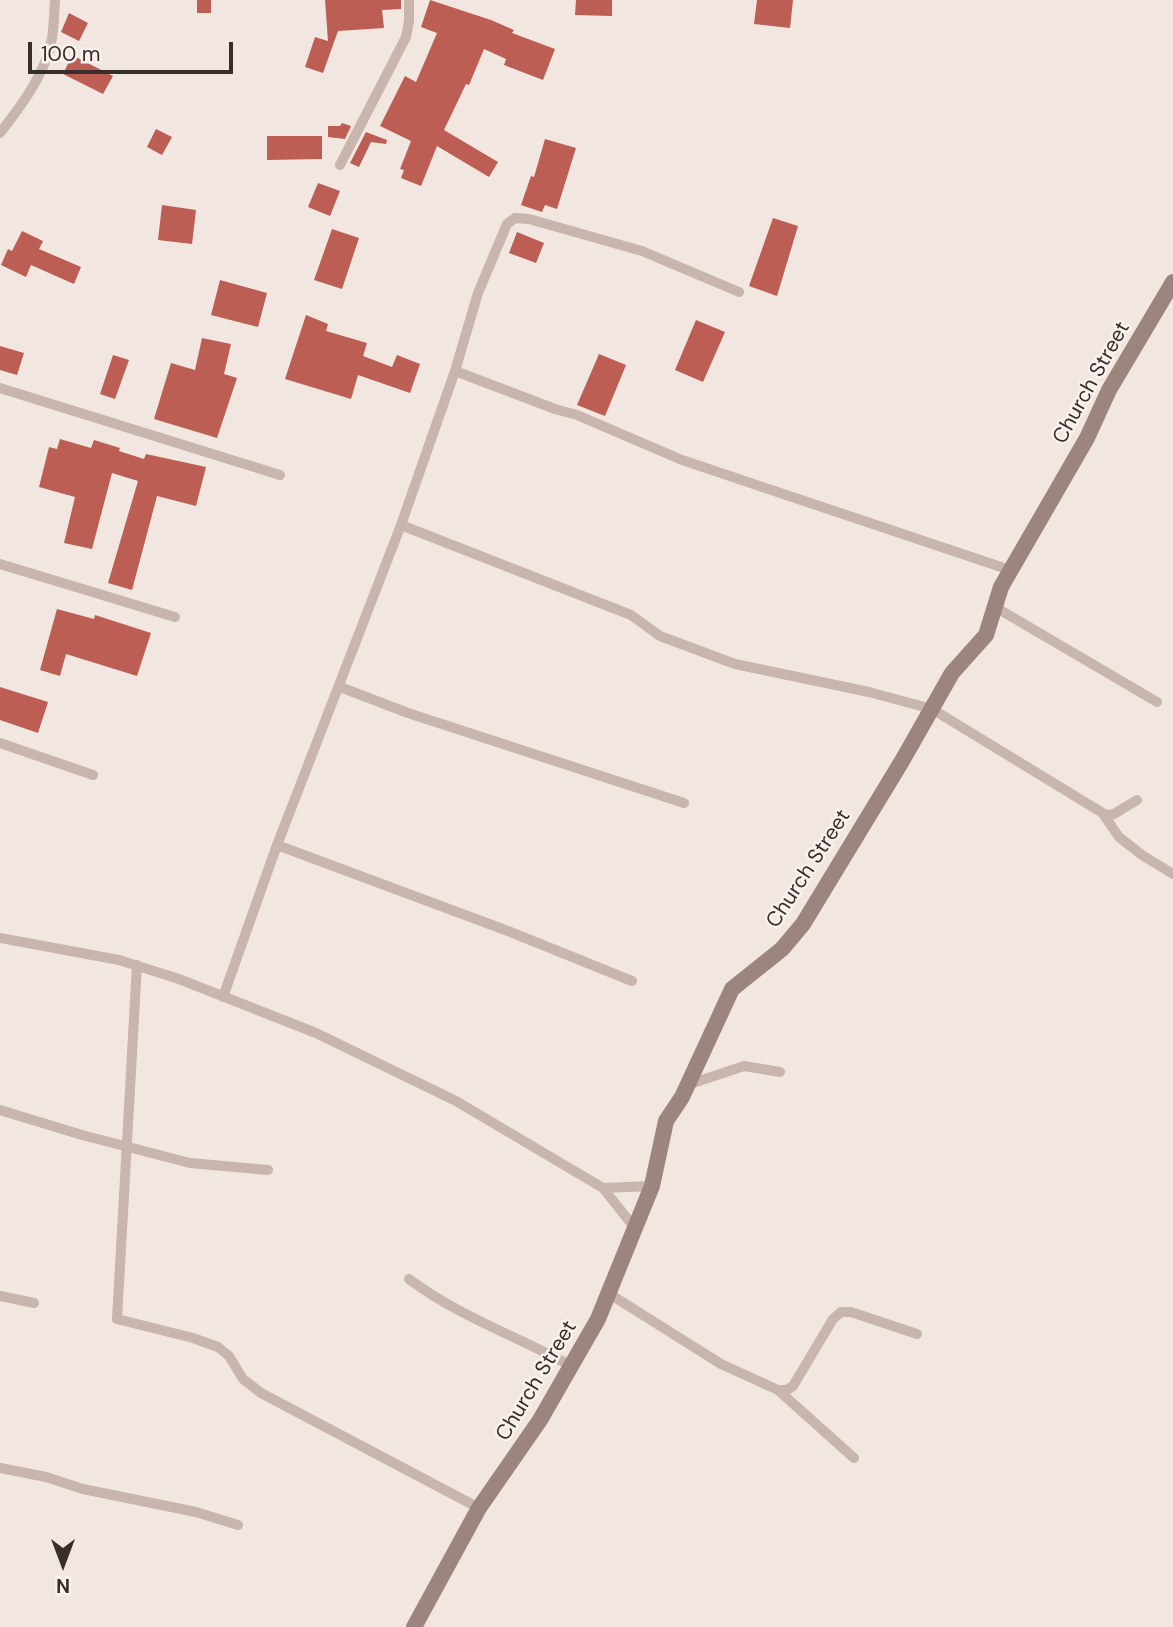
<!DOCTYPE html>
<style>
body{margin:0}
#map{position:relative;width:1173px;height:1627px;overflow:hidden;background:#f1e7e0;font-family:"DM Sans",sans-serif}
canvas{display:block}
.north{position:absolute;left:28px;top:1529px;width:70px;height:70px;-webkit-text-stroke:5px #f9f1ec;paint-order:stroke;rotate:180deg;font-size:19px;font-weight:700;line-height:28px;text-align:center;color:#372d2b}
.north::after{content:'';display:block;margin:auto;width:24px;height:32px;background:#372d2b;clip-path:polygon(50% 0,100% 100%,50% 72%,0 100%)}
.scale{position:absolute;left:28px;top:42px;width:205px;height:32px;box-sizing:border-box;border:4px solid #372d2b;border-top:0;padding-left:9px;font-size:21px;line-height:24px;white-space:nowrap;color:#372d2b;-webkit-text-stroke:5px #f9f1ec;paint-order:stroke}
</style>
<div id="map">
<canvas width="1173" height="1627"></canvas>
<div class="north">N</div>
<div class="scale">100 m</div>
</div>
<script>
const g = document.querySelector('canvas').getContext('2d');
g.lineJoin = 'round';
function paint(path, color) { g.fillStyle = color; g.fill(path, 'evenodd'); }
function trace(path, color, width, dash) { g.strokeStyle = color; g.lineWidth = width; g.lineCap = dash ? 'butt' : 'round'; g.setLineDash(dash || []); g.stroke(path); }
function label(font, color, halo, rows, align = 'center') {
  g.font = font + ' "DM Sans",sans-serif'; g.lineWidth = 5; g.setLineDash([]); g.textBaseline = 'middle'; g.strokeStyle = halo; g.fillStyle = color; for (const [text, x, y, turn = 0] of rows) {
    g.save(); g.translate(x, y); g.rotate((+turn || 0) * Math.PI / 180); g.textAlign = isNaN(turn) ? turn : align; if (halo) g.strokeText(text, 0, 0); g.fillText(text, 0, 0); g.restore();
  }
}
const building = new Path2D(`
 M197,0h14v13h-14z
 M325,0h76v9l-19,1 2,18 -46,3 -15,42 -18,-6 10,-30 13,4z
 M430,0l61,20 23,10 -2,3 43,16 -12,31 -39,-15 2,-6 -22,-10 -15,36 -3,-1 -22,46 54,32 -9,15 -52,-31 -16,40 -20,-8 3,-8 -4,-1 11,-28 -31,-15 25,-50 11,6 21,-49 -16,-6z
 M576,0h36v16l-37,-1z
 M757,0h36l-3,28 -36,-4z
 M69,13l19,10 -9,18 -18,-9z
 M72,55l41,21 -10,18 -40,-20z
 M342,123l9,3 -6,13 -17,-2v-11h12z
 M156,129l16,8 -10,18 -15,-8z
 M366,132l21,8 -1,4 -15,-2 -12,25 -9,-4z
 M267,136h55v23l-55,1z
 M545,139l31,9 -19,61 -12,-4 -3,7 -21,-7 10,-29 3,1z
 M318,183l22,8 -10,25 -22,-9z
 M162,205l34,5 -4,34 -34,-4z
 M773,218l25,8 -21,70 -28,-10z
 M332,229l27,9 -17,51 -28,-9z
 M22,231l21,10 -4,8 42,18 -7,17 -43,-19 -5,12 -25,-12 7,-16 4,2z
 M517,232l27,11 -8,20 -27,-10z
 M220,280l47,13 -9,34 -47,-12z
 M306,315l22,9 -2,7 41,12 -4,13 29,11 5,-12 23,9 -10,29 -52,-18 -7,24 -66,-20z
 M696,320l29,12 -22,50 -28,-12z
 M202,338l29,6 -7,30 13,4 -20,60 -63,-19 17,-56 24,7z
 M0,346l24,7 -7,22 -17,-5z
 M599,354l27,11 -21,51 -28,-11z
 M113,355l16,5 -14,39 -15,-5z
 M60,439l31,9 3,-8 26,8 -1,3 25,8 2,-5 60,13 -10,39 -39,-10 -25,94 -24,-7 30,-102 -26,-8 -20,76 -28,-6 11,-46 -36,-10 10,-40 8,2z
 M57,609l37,10 1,-4 56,18 -14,43 -71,-22 -6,22 -20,-6z
 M0,687l48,15 -10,31 -38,-13z`);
const street = new Path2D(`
 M0,133c20,-26 44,-57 51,-90 3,-13 3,-29 4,-43
 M340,165l66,-128 3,-16v-21
 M455,371l100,38 22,6 105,45 328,110
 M0,388l280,87
 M401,525l230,90 29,21 75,28 134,28 63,17 174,106 8,-1 23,-14
 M0,564l175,53
 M995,607l162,95
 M340,687l68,26 276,90
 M0,743l93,32
 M1103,814l16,23 23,18 31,19
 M277,845l231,86 124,50
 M0,938l119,22 60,19 137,54 140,68 147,87 49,-2
 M137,965l-20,354 76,19 25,9 11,9 14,23 18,14 218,115
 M223,997l54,-152 124,-320 54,-154 23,-78 29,-69 8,-6 14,1 113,32 97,41
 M687,1085l57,-19 36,6
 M0,1110l82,25 108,28 78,7
 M603,1188l31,39
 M409,1279c49,37 108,57 162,87
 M608,1293l113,71 57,26h9l6,-4 40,-67 8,-7h10l66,22
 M0,1296l34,7
 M778,1390l76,68
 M0,1468l46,9 37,12 113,23 42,13`);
const secondary = new Path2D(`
 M414,1627l65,-119 61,-88 58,-101 54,-133 14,-65 16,-24 50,-108 50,-40 21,-25 99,-163 50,-88 34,-38 15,-48 86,-149 22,-48 64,-108`);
const streetNames = [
 ["Church Street",1092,383,-61],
 ["Church Street",809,869,-57],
 ["Church Street",537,1381,-59]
];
paint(building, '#bc5e53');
trace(street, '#c8b5ad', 10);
trace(secondary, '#9c857e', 16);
label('21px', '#372d2b', '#f9f1ec', streetNames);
</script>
